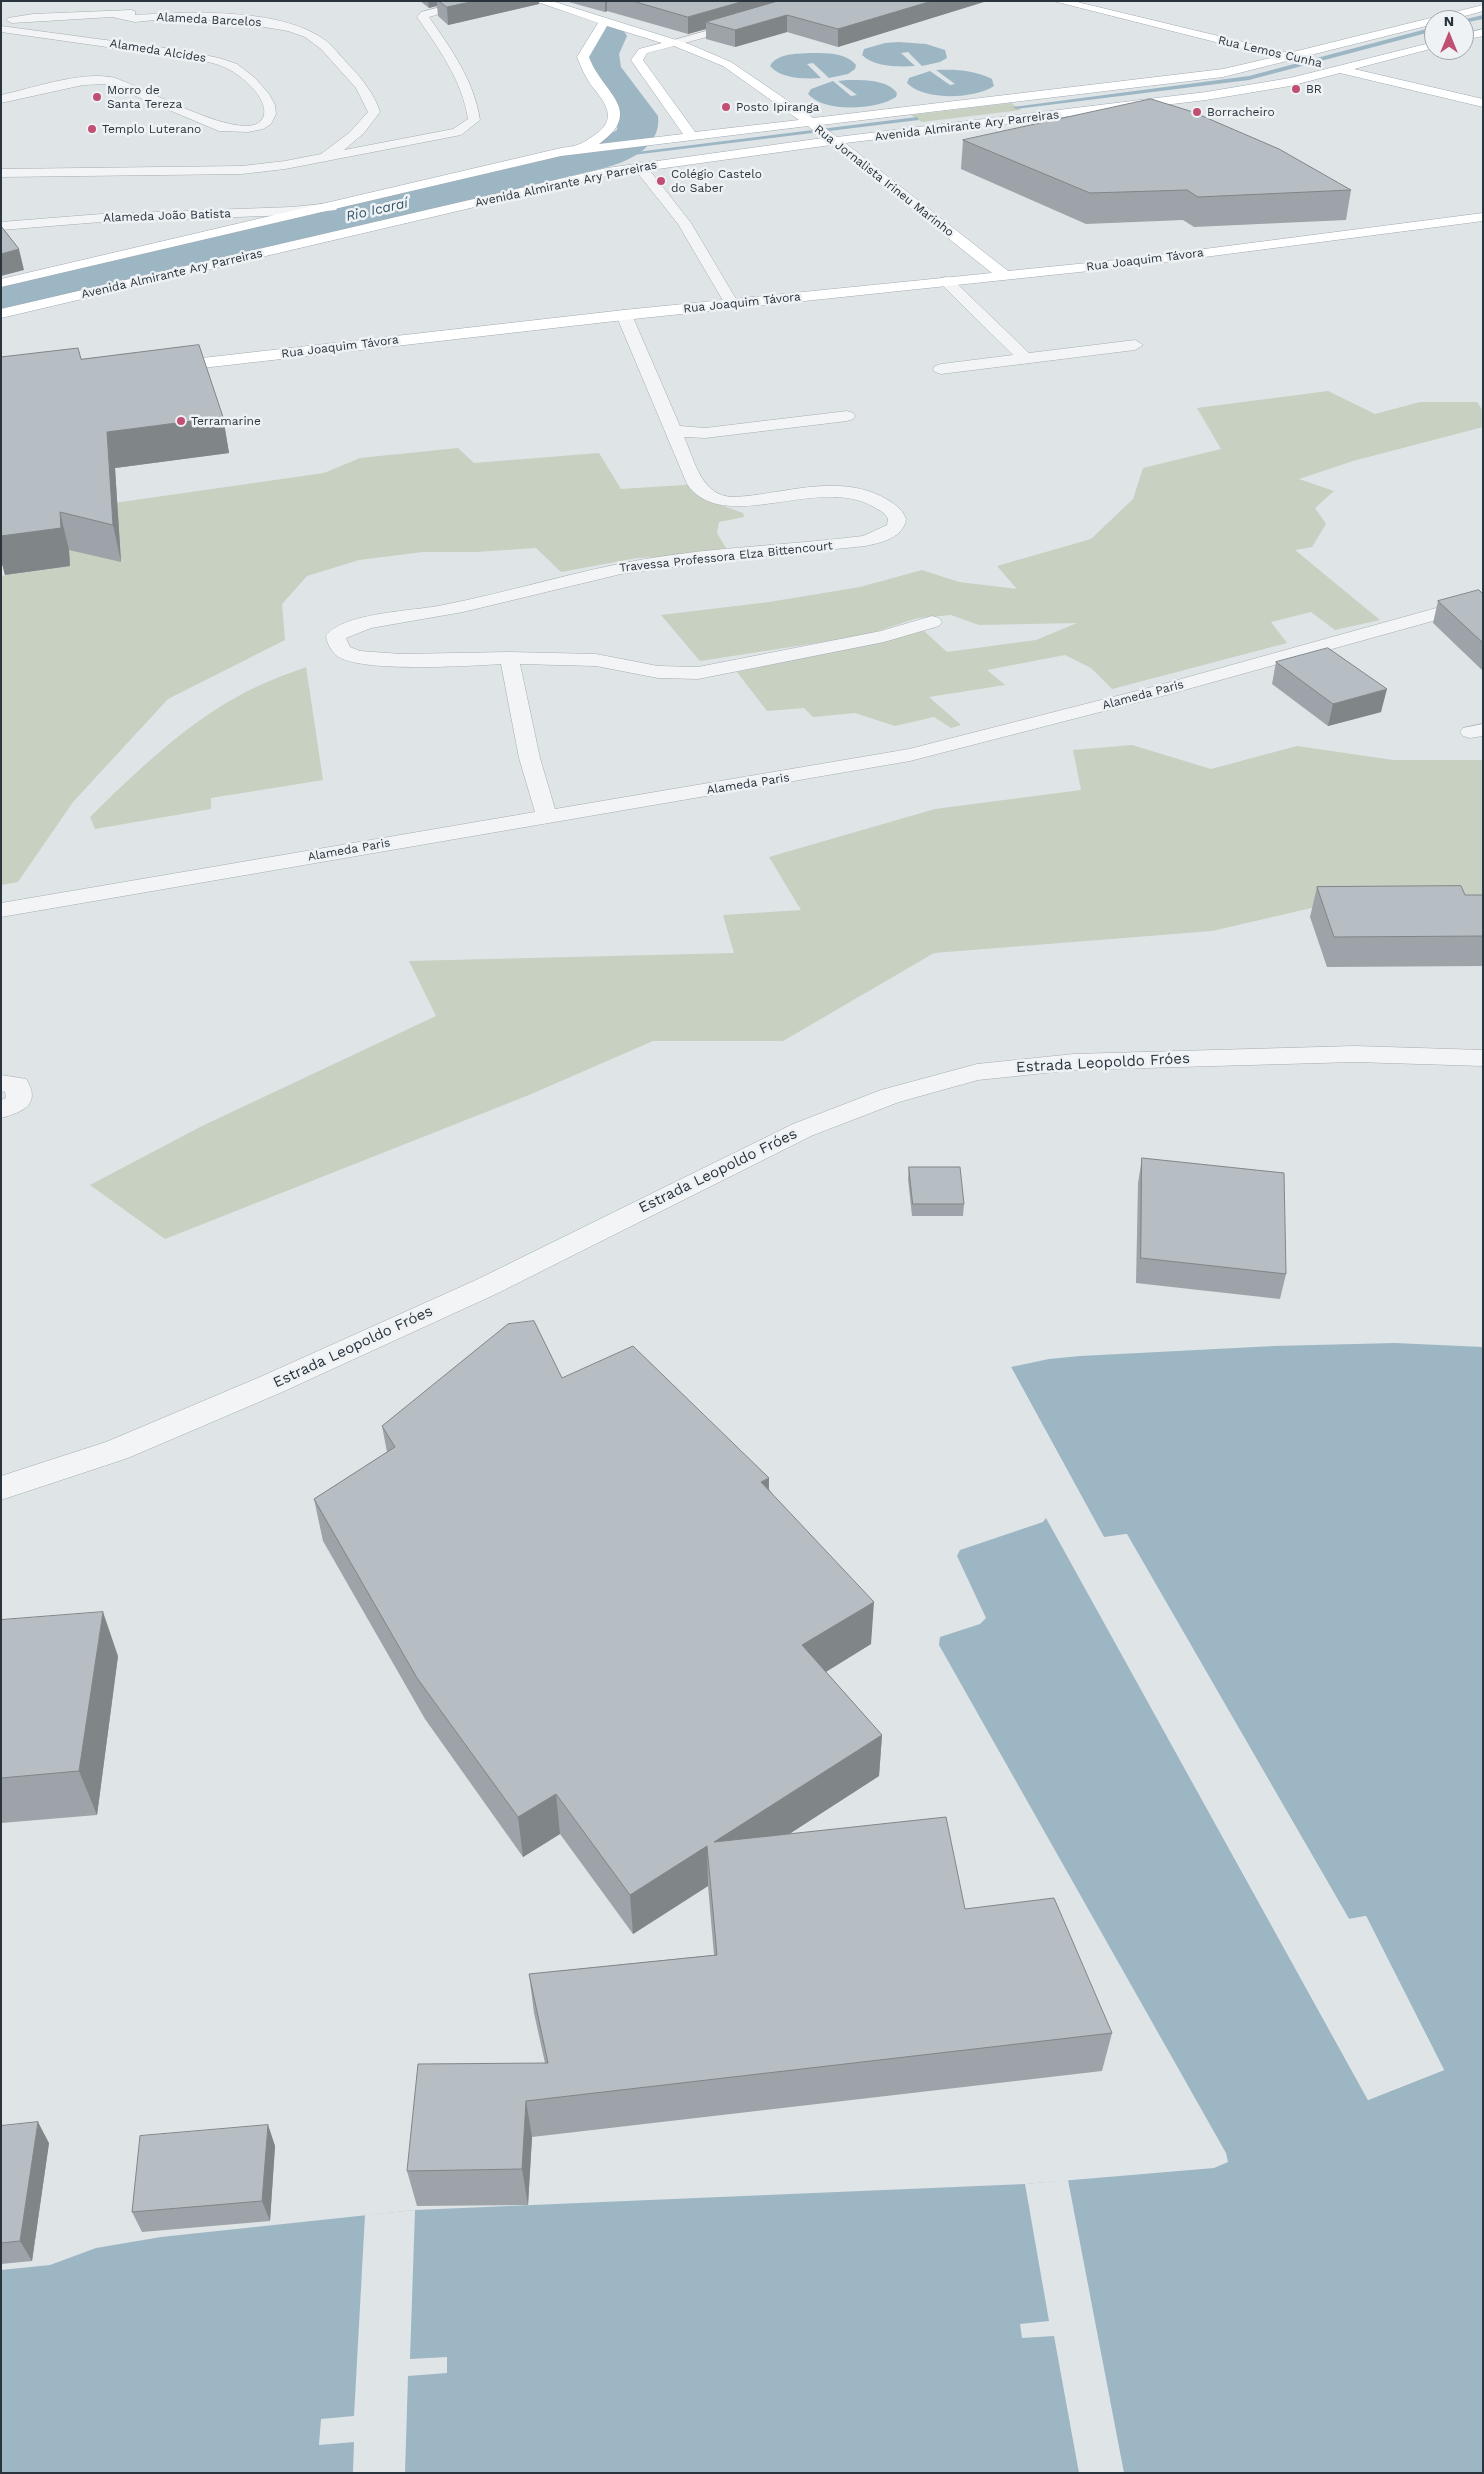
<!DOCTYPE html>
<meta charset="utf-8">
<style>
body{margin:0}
#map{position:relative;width:1484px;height:2474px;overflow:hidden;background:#dfe4e7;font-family:"Work Sans",sans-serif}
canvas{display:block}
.frame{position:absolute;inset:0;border:2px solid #2a343d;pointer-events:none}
.north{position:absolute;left:1424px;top:10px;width:50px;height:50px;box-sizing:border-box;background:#eef2f5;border:1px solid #a0a6ab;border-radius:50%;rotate:0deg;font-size:14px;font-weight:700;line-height:20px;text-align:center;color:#2a343d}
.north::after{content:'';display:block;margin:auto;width:18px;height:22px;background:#c14f73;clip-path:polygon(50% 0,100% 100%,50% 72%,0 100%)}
</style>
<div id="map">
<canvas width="1484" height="2474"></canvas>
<div class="frame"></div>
<div class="north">N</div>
</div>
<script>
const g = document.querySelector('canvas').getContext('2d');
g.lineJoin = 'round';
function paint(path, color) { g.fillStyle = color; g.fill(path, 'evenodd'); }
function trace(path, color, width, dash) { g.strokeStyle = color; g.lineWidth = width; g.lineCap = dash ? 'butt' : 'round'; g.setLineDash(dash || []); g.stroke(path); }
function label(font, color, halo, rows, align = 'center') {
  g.font = font + ' "Work Sans",sans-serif'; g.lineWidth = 5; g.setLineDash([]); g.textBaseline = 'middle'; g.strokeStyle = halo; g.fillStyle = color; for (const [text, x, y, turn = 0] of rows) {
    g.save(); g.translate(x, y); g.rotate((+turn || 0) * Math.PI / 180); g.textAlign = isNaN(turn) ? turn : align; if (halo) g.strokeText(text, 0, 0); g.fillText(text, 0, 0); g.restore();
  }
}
const green = new Path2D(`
 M1011,103l10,7 -99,12 -11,-7z
 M1328,391l47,23 45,-12h57l6,9v16l-130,34 -54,18 35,12 -19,17 11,16 -14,23 -17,3 85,70 -45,10 -24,-18 -40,10 16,21 -175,46 -21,-21 -26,-13 -78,15 18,15 -76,12 32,28 -10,3 -17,-11 -39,9 -40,-13 -42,4 -9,-9 -37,3 -30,-39 187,-41 23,21 89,-12 41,-17 -98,2 -28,-10 -33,3 -56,18 -162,25 -39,-46 108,-13 91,-15 62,-17 37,12 58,7 -20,-23 94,-27 42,-40 10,-31 78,-19 -24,-41z
 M458,448l16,15 125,-10 22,36 79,-5 15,19 28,10 1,4 -25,5 -2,11 12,20 -92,5 -76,14 -25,-24 -61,4h-52l-64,8 -52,16 -25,28 3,36 -117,59 -95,103 -55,80 -17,3v-309l68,-10v-16l45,-47 210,-30 36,-15z
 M306,667l17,113 -112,18v11l-116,20 -5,-12c44,-43 91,-89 145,-119 22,-13 47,-22 71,-31z
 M1132,745l79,24 86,-23 96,14h90v145l-154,-1 -117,27 -278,22 -151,88h-130l-124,54 -364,144 -75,-54 112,-59 234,-110 -27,-55 325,-8 -11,-38 78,-5 -32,-53 166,-48 146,-19 -8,-40z`);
const water = new Path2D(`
 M899,42l27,2 19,6 2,8 -7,4 -18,4 -14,-14 -7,1 14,13c-17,1 -41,1 -53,-11l2,-6 21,-6z
 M809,53c15,0 37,-1 47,12l-1,4 -7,5 -19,4 -16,-15 -6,1 14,14c-16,1 -40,1 -51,-12 7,-13 26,-12 39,-13z
 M936,70c19,-1 38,0 56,9l2,7c-19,13 -70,15 -87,-3l2,-5 21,-7 20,14 5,-1z
 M847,80c15,0 40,-1 50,13l-1,4c-20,13 -72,16 -88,-3l3,-5 22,-8 18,15 6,-1 -19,-14z
 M1395,1343l88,4v1126h-1482v-203l49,-5 46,-17 65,-11 254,-27 610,-26 189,-16 14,-6 -2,-9 -287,-508 1,-8 40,-13 6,-6 -29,-62 3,-6 83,-28 3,-4 322,582 76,-30 -78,-154 -17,3 -222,-385 -23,4 -93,-171 38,-8 31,-3 194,-10z`);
const pier = new Path2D(`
 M1011,1367l93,170 22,-3 223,385 17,-3 78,154 -76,30 -323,-585 3,2 321,580 71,-28 -75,-150 -19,1 -221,-383 -23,2 -94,-171z
 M1068,2180l56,293h-45l-25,-137 -32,2 -2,-14 29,-3 -24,-137z
 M415,2210l-5,149 37,-2v16l-39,3 -3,97h-52l1,-31 -35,3 2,-26 33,-3 11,-201z`);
const stream = new Path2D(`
 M1483,15v4l-19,4v-3h-2z
 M1434,27v4l-185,49 -233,29 -3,-2 236,-31z
 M917,117l2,3 -319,39 -4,-2z`);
const river = new Path2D(`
 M609,25l13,3 5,8 -8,18 2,13 37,49c4,32 -32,47 -58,53l-599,145v-28l585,-138 31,-18c10,-39 -61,-43 -21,-102z`);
const minor = new Path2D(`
 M464,1h20l-55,16c22,32 45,63 51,103l-19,15 -176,34 -43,5 -241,3v-8l241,-3 43,-5 36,-7 28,-21 19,-21 -12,-24 -35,-39 -16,-12 -17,-6 -59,-10 -55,-3 -39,4 -23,-5 -100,6 -6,-3 2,-2 25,-4 98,-4 4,1v4c54,-3 144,-8 190,25 9,7 16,17 24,25 13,14 25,28 31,47l-16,21 -20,17 109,-21 15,-10c-6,-39 -29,-70 -51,-102l4,-5z
 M742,21l4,1v4l-72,20 -6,-3 2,-2z
 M1,26l179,24 39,8 18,6 18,14 14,16 6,11 1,9 -5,10 -8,5 -15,3 -29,-1 -112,-47 -24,1 -82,18v-8c32,-7 77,-23 109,-18 21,2 144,76 154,38 4,-17 -23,-40 -36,-46 -11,-6 -24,-8 -36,-10l-191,-27z
 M639,162l5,1 47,60 48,81 -2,3h-10l-2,-3 -47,-80 -46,-58z
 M331,203l5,1 2,3 -2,3 -44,5 -191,7 -100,8v-8l100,-8 191,-7z
 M946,277l5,1 78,75 106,-13 8,5 -8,5 -194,24 -6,-2 -2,-3 2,-3 6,-2 72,-9 -72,-71 -2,-3 2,-3z
 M624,310l8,5 48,111 25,2 142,-17 6,2 2,3 -2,3 -6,2 -142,17 -21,-1c11,24 17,59 49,60 50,-2 107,-26 155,3 8,5 15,10 18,19 -2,19 -26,24 -41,27l-164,17 -80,11 -158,38 -92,16 -25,10 4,9 10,4 41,3 108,-2 87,2 62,12 40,1 183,-36 51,-15 7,2 3,4 -3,4 -55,16 -186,37 -40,-1 -62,-12 -76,-2 20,94 15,51 354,-60 247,-63 327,-91v12l-313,87 -260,67 -909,156v-14l534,-91 -16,-54 -18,-94c-33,2 -140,9 -164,-8 -6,-5 -10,-13 -11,-20 16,-23 85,-25 112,-30 69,-13 137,-35 207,-47 72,-12 146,-14 218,-23l24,-11 1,-6c-2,-6 -9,-9 -14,-12 -56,-33 -150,30 -187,-23l-71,-169z
 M1483,724v12l-13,2 -7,-2 -3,-4 3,-4z
 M1355,1046l128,4v16l-128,-4 -281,8 -96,10 -79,22 -88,34 -315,158 -216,99 -152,65 -127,42v-24l105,-34 154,-65 216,-97 317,-156 88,-34 96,-26 97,-10z
 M1,1075l25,4c16,25 -3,33 -25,39v-18l5,-2 -1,-6 -4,-1z`);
const major = new Path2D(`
 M535,1h17l137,43 42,18 82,56 410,-49 52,-12 -222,-56h20l216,52 194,-48v6l-33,9h-16v4l-211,53 -402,48 16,12 369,-45 84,-14 144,-36v6l-80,21 129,30v8l-143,-34 -50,13 -84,14 -361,43 163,128 119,-12 356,-46v8l-356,46 -503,53 -457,52 -8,-5 8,-5 457,-52 368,-37 -161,-128 -224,31 -606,142v-9l606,-141 216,-30 -15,-12 -247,30 -560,131v-8l560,-131c17,-2 21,-4 35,-14 23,-16 8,-33 -5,-49 -6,-9 -10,-18 -14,-28l21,-34zM607,26l55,17 -23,6 -8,11 52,74 -84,10c47,-34 3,-51 -10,-87zM674,46l49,20 76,54 -104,12 -52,-72 4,-7z
 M1483,29v7l-19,4v-6z`);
const wall = new Path2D(`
 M420,1h119v3l-91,21 -10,-9 -1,-10 -8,2z
 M565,1h422l-149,46 -51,-15 -52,15 -29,-8v-10l-18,5 -81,-23 -2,1z
 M963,140l388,50 -5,30 -152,7 -11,-7 -97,4 -125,-55z
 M1,357l80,2 142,58 6,36 -114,15 6,94 -52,-12 1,16 -65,9 -4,-15z
 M1483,594v77l-50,-48 5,-22z
 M1276,662l105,50 -53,14 -56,-42z
 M1317,887l148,8h18v71l-156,1 -17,-50z
 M1142,1158l144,116 -6,25 -144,-16 2,-100z
 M909,1167l55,37 -1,12h-51l-4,-37z
 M562,1378l207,100v11l102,155 -45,28 56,63 -3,41 -90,58 176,75 147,124 -10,38 -570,66 -4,68 -111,1 -10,-35 138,-108 -11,-50 -5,-39 185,-19 -6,-69 -75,48 -73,-100 -37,23 -98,-138 -102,-178 -9,-42 73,-47 -5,-26z
 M1,1620l117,36 -21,159 -96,8z
 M268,2125l7,21 -5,75 -128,11 -10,-20z
 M1,2126l48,17 -17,118 -31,3z`);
const shadedWall = new Path2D(`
 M428,1h9v5l-8,2z
 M475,1h64v3l-91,21 -1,-18z
 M605,1h2v10l-2,1z
 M744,1h61l-99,21v7l-18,5v-17z
 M932,1h55l-149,46v-18z
 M787,15v17l-52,15v-17z
 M19,249l5,21 -23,6v-22z
 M223,417l6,36 -114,15 6,94 -8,-37 -6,-93z
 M60,512l9,38 1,16 -65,9 -4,-15v-24z
 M1387,689l-6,23 -53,14 5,-22z
 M769,1478l-1,43 -7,-39z
 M874,1602l-3,42 -70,43 1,-42z
 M103,1612l15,44 -21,159 -18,-44z
 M882,1735l-3,41 -164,106 -1,-40z
 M556,1794l4,40 -37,23 -5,-40z
 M707,1846l1,40 -75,48 -3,-39z
 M526,2101l6,36 -4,68 -6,-36z
 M38,2122l11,21 -17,118 -12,-20z
 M268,2125l7,21 -5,75 -8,-20z`);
const building = new Path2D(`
 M439,1h36l-28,6z
 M633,1h111l-56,16z
 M778,1h154l-94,28 -51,-14 -52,15 -29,-8z
 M1151,99l42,13 86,37 72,41 -153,7 -11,-7 -97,3 -127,-53z
 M1,226l18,23 -18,5z
 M199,345l24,72 -116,15 6,93 -53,-13 1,16 -60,8v-179l77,-9 3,11z
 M1479,590l4,4v49l-45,-42z
 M1328,648l59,41 -54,15 -57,-42z
 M1461,886l4,9h18v41l-149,1 -17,-50z
 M1142,1158l142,15 2,101 -145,-16z
 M909,1167h51l4,37h-51z
 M534,1321l28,57 71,-32 136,132 -8,4 113,120 -72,43 80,90 -168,107 232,-25 19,92 89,-11 58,135 -586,68 -4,68 -115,2 11,-107 130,-1 -19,-89 188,-19 -10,-109 -77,49 -74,-101 -38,23 -101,-139 -103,-179 81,-52 -13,-21 126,-102z
 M103,1612l-24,159 -78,7v-158z
 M38,2122l-18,119 -19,2v-117z
 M268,2125l-6,76 -130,11 8,-76z`);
const markers = [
 [1296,89,5,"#c14f73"],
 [97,97,5,"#c14f73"],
 [726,107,5,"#c14f73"],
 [1197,112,5,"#c14f73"],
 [92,129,5,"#c14f73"],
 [661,181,5,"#c14f73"],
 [181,421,5,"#c14f73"]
];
const farStreetnames = [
 ["Alameda Barcelos",209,20,3],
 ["Alameda Alcides",158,51,9],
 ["Rua Lemos Cunha",1270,52,13],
 ["Avenida Almirante Ary Parreiras",967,126,-7],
 ["Rua Jornalista Irineu Marinho",884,181,38],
 ["Avenida Almirante Ary Parreiras",566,184,-12],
 ["Alameda João Batista",167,216,-2],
 ["Rua Joaquim Távora",1145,260,-7],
 ["Avenida Almirante Ary Parreiras",172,274,-13],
 ["Rua Joaquim Távora",742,303,-6],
 ["Rua Joaquim Távora",340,347,-7],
 ["Travessa Professora Elza Bittencourt",726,557,-6],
 ["Alameda Paris",1143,695,-15],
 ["Alameda Paris",748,784,-9],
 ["Alameda Paris",349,850,-10]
];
const farPoinames = [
 ["BR",1306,89],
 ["Morro de",107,90],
 ["Santa Tereza",107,104],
 ["Posto Ipiranga",736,107],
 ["Borracheiro",1207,112],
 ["Templo Luterano",102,129],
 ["Colégio Castelo",671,174],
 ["do Saber",671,188],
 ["Terramarine",191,421]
];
const farWaternames = [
 ["Rio Icaraí",377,210,-13]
];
const streetNames = [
 ["Estrada Leopoldo Fróes",1103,1063,-3],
 ["Estrada Leopoldo Fróes",718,1171,-26],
 ["Estrada Leopoldo Fróes",353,1347,-25]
];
paint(green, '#c7d0c1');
paint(water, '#9db6c4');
paint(pier, '#dfe4e7');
paint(stream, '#9db6c4');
paint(river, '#9db6c4');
trace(minor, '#a5acb1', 1);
trace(major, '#a0aab2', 1);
paint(minor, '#f2f4f6');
paint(major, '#fff');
paint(wall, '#9da3a8');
paint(shadedWall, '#808588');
paint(building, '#b7bec3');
trace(building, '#808588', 1);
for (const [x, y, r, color] of markers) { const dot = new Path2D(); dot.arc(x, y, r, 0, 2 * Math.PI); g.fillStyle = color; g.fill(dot); trace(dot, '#eef2f5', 2); }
label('12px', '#2a343d', '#eef2f5', farStreetnames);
label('12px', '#2a343d', '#eef2f5', farPoinames, 'left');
label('italic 14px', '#38586d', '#eef2f5', farWaternames);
label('15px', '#2a343d', '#eef2f5', streetNames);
</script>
